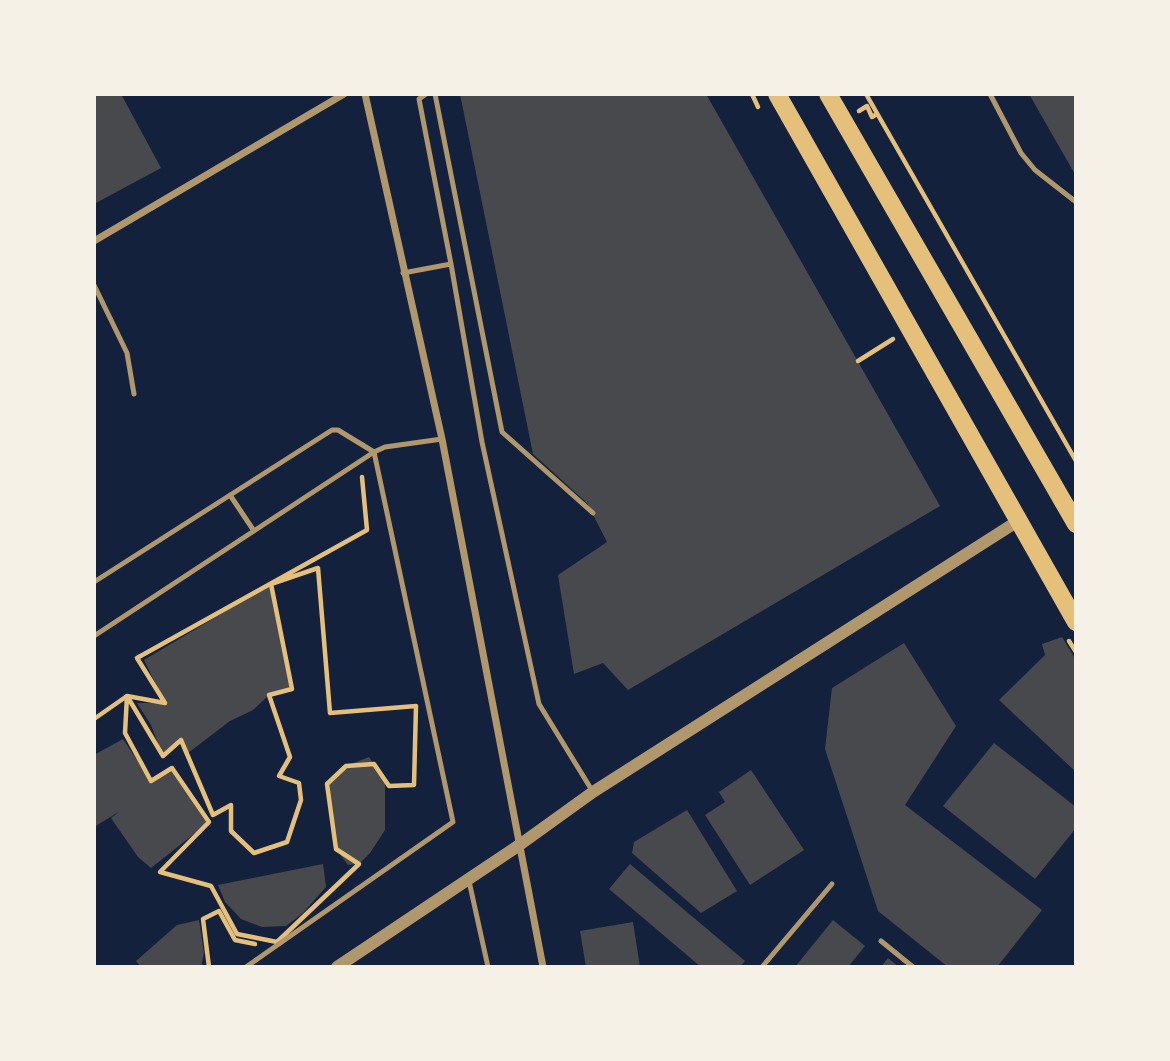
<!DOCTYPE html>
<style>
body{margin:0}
#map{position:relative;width:1170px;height:1061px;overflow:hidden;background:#14213d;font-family:Helvetica,sans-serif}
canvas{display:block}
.frame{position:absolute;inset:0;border:96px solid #f6f1e7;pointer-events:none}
</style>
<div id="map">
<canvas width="1170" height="1061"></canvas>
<div class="frame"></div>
</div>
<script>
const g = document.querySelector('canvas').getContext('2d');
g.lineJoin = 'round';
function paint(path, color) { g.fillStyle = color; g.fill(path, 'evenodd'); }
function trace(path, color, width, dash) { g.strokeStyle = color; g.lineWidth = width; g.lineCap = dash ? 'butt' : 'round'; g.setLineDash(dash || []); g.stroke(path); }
const building = new Path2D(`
 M94,94h27l40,74 -67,36z
 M460,94h246l234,412 -312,184 -25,-27 -29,11 -16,-99 49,-33 -20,-39 -54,-49z
 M1029,94h47v82z
 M271,584l21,105 -23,6 -16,15 -23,11 -42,32 -7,-13 -18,16 -12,-31 -14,-22h28l-21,-43z
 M1062,637l14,23v112l-77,-72 46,-45 -3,-11z
 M904,643l52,83 -51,79 137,105 -45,57h-49l-70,-56 -53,-162 7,-61z
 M123,739l28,42 21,-13 37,54 -58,46 -13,-11 -27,-39 9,-7 -26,16v-72z
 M994,743l82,64v21l-41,51 -92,-73z
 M369,757l16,24v49l-15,23 -11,11 -11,1 -12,-16 -9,-65 19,-18z
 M751,770l53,80 -54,35 -45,-70 20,-13 -6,-10z
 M687,810l50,81 -36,22 -69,-60 2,-11z
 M323,864l3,23 -23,26 -17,13 -24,1 -21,-8 -16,-17 -7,-17z
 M630,864l115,97 -5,6h-39l-92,-78z
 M199,920l5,33 -3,14h-60l-5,-6 41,-36z
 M833,920l32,26 -17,21h-53z
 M633,922l7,45h-54l-6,-36z
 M888,958l11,9h-18z`);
const path = new Path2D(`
 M752,94l6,13
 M866,94l210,367
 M859,111l8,-5 5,11 5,-3
 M858,361l35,-22
 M318,568l12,145 86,-7 -2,79 -25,1 -15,-22 -28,2 -19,18 9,65 23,15 -82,78 -40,-8 -26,-48 -51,-14 49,-50 -37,-54 -21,13 -26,-48 2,-37 36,60 18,-16 32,75 18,-10v26l23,22 33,-11 14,-42 -2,-17 -20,-7 11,-19 -21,-62 23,-6 -21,-105z
 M1069,641l7,11
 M94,719l33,-23 38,7 -28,-45 230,-128 -5,-53
 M209,967l-6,-48 16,-8 16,29 20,4`);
const service = new Path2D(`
 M426,94l-7,5 32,165
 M435,94l67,338 91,81
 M990,94l31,59 14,17 41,32
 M403,273l48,-9 31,178 57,262 54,88
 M94,285l33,68 7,41
 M230,495l24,36
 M94,582l238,-152h6l36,22 79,370 -207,145
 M94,636l280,-184 11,-5 57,-8
 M469,881l19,86
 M881,941l32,26
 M762,967l70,-83`);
const minor = new Path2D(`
 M365,94l77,345 101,528
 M94,241l250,-147`);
const tertiary = new Path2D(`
 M337,967l181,-121 75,-54 425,-271`);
const primary = new Path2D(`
 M777,94l299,528
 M828,94l248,430`);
paint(building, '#48494c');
trace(path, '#e5c07b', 4.5);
trace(service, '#b1986c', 5);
trace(minor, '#b1986c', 7);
trace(tertiary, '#b1986c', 12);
trace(primary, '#e5c07b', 18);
</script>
